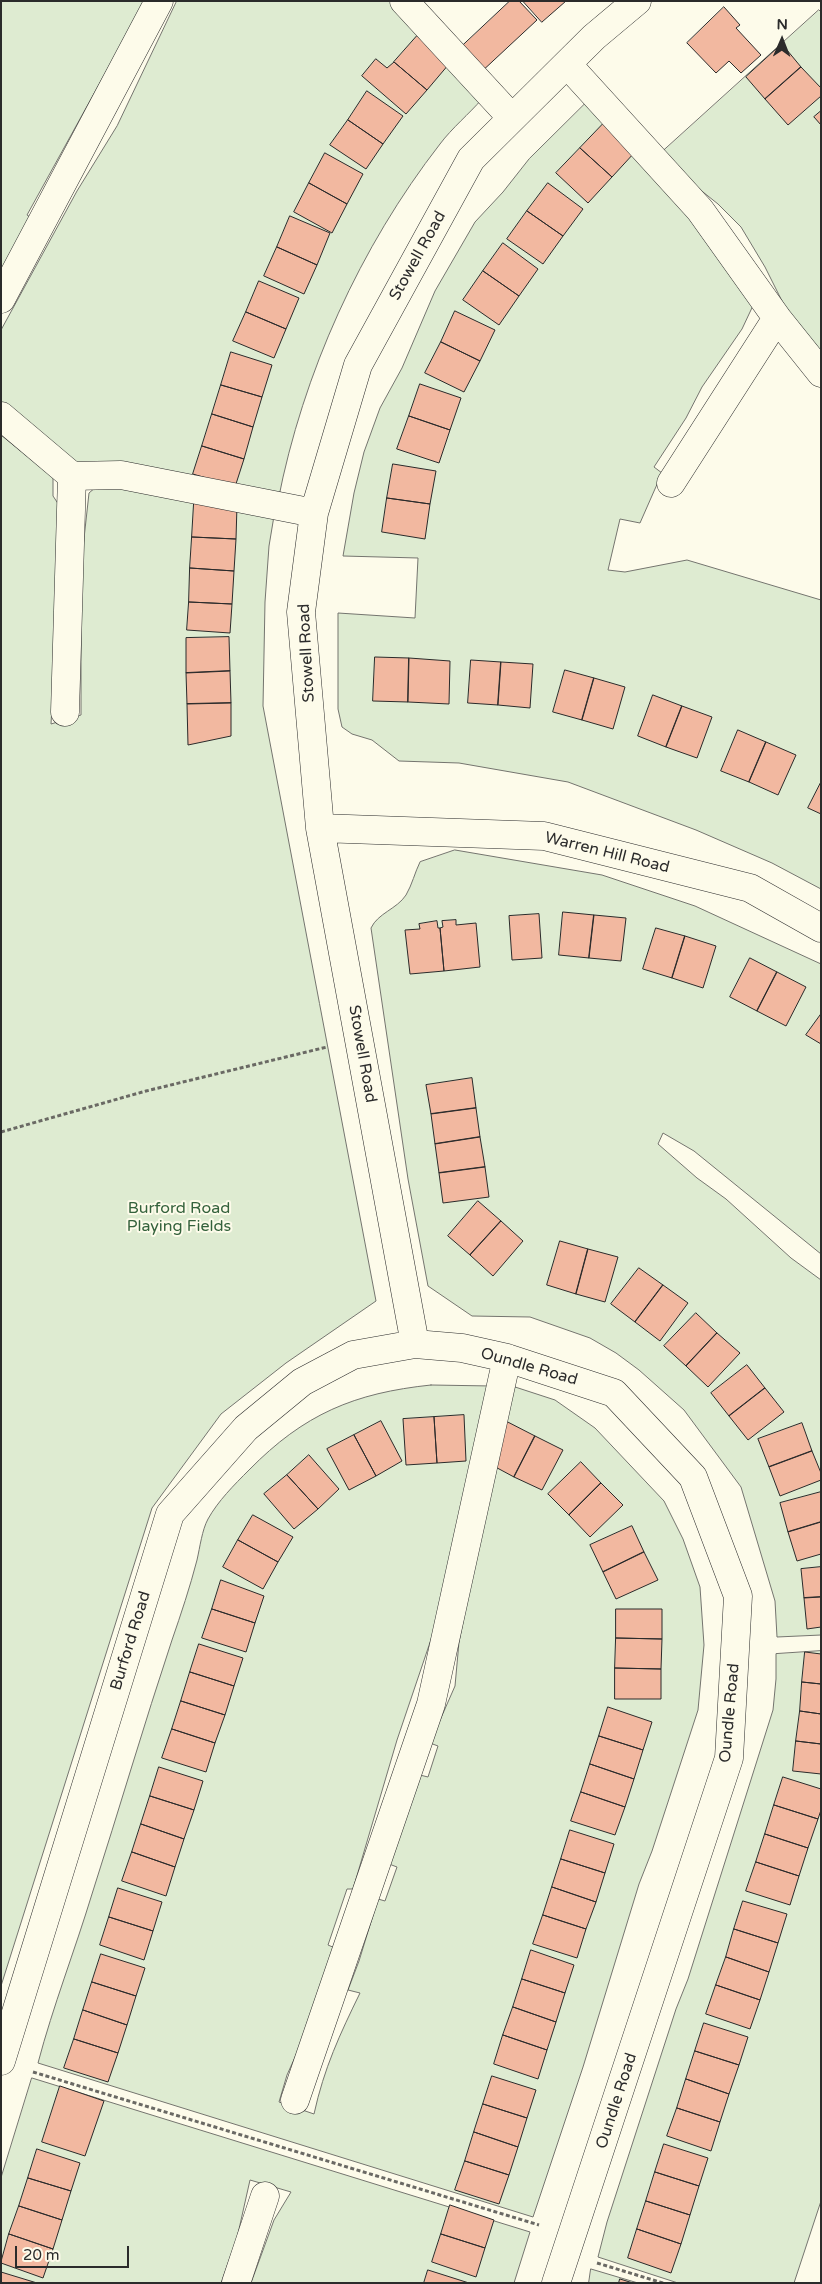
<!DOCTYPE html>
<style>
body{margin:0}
#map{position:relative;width:822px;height:2284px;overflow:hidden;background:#fdfbea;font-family:"Varela Round",sans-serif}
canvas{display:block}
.frame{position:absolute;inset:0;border:2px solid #2b2b2b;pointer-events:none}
.north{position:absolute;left:757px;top:15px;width:50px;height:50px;-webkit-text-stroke:4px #fdfbea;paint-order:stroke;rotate:1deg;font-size:14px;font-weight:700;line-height:20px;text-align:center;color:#2b2b2b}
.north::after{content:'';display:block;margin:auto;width:18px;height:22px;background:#2b2b2b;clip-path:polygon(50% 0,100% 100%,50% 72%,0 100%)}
.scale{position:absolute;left:15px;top:2246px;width:114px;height:22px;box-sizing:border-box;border:2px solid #2b2b2b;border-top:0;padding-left:6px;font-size:15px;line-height:18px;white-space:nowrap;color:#2b2b2b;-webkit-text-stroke:4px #fdfbea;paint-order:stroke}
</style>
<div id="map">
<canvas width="822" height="2284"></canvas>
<div class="frame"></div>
<div class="north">N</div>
<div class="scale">20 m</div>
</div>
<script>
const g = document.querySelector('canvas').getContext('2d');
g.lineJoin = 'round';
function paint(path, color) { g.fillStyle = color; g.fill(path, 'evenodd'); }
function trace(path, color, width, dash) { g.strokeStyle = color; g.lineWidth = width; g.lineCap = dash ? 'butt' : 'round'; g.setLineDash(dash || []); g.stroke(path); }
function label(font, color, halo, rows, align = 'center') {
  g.font = font + ' "Varela Round",sans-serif'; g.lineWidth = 4; g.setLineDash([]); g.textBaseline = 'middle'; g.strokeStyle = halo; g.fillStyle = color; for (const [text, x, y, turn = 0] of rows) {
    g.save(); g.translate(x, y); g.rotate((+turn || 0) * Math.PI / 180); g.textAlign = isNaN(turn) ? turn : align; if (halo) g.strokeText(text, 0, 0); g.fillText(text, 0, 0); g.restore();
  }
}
const green = new Path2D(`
 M1,1h144l-118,214 8,5 -34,58z
 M177,1h219l86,98c-13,15 -30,29 -42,45 -80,103 -137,229 -162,357l-195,-35 -26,-9 -56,-49v-78l76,-139 40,-65z
 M819,10l2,2v341l-37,-48 -19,-38 -24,-40 -23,-23 -40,-32 -17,-19z
 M587,102l171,193 -16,34 -40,58 -16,31 -32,49 8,6 -22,50 -20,-4 -12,51 17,2 62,-12 134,40v289l-49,-26 -76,-33 -128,-48 -109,-19 -60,-2 -27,-21 -20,-6 -10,-7 -4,-18v-96l77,5 3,-60 -75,-2 11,-63 10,-41 16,-44 22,-40 33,-77 40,-69 28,-30 26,-33z
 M1,435l52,42v19l10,15 -12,213 30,-9v-149l8,-73 7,-6 23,-2 156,25 -6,36 -4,56 -2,104 113,595 -90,62 -65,51 -69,94 -151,478z
 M455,850l147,25 93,31 126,58v290l-127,-103 -31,-18 -5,11 39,34 29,21 65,59 30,22v355l-44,2 -2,-36 -34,-114 -57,-77 -45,-40 -23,-17 -26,-15 -60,-21 -58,-1 -44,-30 -20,-107 -37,-251c7,-15 26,-19 35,-33 6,-10 9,-23 14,-33z
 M431,1385l61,1 -49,218 -46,136 -44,149h-6l-19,56 7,3 -35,98 -13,29 -8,27 35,12c10,-46 26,-80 46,-121l-12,-3 11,-29 19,-62 7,2 12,-34 -8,-3 27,-90 12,3 10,-31 -8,-3 25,-57 4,-44 50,-257 46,15 40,28 69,73 19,38 17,48 4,58 -6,65 -46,141 -13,33 -56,183 -50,150 -495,-154c15,-57 37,-113 54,-169 27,-84 52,-170 80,-254 9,-26 18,-53 25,-80 3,-13 5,-30 11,-41 10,-18 26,-34 41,-49 55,-56 105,-77 182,-85z
 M821,1651v550l-27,82h-116l-80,-26 9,-35 69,-213 12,-30 85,-269 3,-31v-25z
 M32,2078l498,154 -16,51h-263l23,-63 17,-28 -41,-12 -13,58 -16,45h-220v-105z
 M591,2269l47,14h-49z`);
const building = new Path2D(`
 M510,1h9l18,19 -58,54 -22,-23z
 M523,1h43l-24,21z
 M724,7l16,18 -4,3 25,27 -20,18 -12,-12 -13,12 -29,-30z
 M417,36l32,28 -22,26 -33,-28z
 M782,44l19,23 -36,32 -19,-22z
 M376,59l11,9 7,-6 33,28 -21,24 -44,-38z
 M801,67l20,21v8l-33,29 -23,-26z
 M367,91l36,25 -20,28 -35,-24z
 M821,111v14l-7,-8z
 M348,120l35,24 -17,25 -36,-24z
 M604,123l31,29 -23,25 -32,-29z
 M580,148l32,29 -24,26 -32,-30z
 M325,153l38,21 -16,30 -38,-21z
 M309,183l38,21 -15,29 -38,-21z
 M548,183l35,26 -20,27 -36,-25z
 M527,211l36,25 -20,28 -36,-25z
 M290,216l40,17 -13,32 -40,-18z
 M503,243l35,26 -19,27 -36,-25z
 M277,247l40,18 -13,29 -40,-18z
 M483,271l36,25 -20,29 -36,-25z
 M259,281l40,17 -13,31 -40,-17z
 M455,311l40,19 -15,31 -39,-19z
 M246,312l40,17 -12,29 -41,-17z
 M441,342l39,19 -16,31 -39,-19z
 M231,352l41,13 -10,32 -41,-12z
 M420,384l41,14 -11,32 -41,-14z
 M221,385l41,12 -9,30 -41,-13z
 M212,414l41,13 -9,32 -42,-13z
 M409,416l41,14 -11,33 -42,-14z
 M202,446l42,13 -9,28 -42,-13z
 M393,464l43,7 -6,33 -43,-6z
 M387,498l43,6 -5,35 -43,-7z
 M194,503l43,2 -1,34 -44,-2z
 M192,537l44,2 -2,32 -44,-3z
 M190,568l44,3 -2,33 -43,-2z
 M189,602l43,2 -2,29 -43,-3z
 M229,637l1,34 -44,2v-35z
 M375,657l34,1 -1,44 -35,-1z
 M409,658l41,3 -1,43 -41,-2z
 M471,660l30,2 -3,43 -30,-2z
 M501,662l32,2 -3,44 -32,-3z
 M565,670l29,8 -12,42 -29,-8z
 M230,671l1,32 -44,1 -1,-31z
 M594,678l31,9 -12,42 -31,-9z
 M653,695l29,11 -16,41 -28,-11z
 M231,703v33l-43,9 -1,-41z
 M682,706l30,11 -15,41 -31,-11z
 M738,730l28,12 -17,40 -28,-11z
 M766,742l30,13 -18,40 -29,-13z
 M821,782v32l-13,-6z
 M563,912l31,3 -5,43 -30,-3z
 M539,914l3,44 -30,2 -3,-44z
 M594,915l32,3 -5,43 -32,-3z
 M456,920v5l20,-2 4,44 -36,4 -4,-43 3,-1 -1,-6z
 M437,921l1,7h2l4,43 -34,3 -5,-44 15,-1 -1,-5z
 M656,928l29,8 -13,42 -29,-9z
 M685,936l31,10 -13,42 -31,-10z
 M750,958l27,14 -20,39 -27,-14z
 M777,972l29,15 -20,39 -29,-15z
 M821,1014v30l-15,-9z
 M472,1078l4,30 -45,6 -5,-29z
 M476,1108l4,29 -45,7 -4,-30z
 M480,1137l5,30 -46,6 -4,-29z
 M485,1167l4,30 -46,6 -4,-30z
 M478,1201l23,20 -31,34 -22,-19z
 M501,1221l22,20 -30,35 -23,-21z
 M560,1241l28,8 -12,45 -29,-9z
 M588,1249l30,8 -13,45 -29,-8z
 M639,1268l24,17 -28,37 -24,-18z
 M663,1285l25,18 -28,38 -25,-19z
 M696,1313l21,20 -31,33 -22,-20z
 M717,1333l23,20 -32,34 -22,-21z
 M747,1365l18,23 -36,28 -18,-23z
 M765,1388l19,24 -36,28 -19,-24z
 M464,1415l2,46 -29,2 -3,-46z
 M434,1417l3,46 -31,2 -3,-46z
 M498,1417l37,19 -21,41 -26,-14z
 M381,1421l21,40 -26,15 -22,-41z
 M802,1423l10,28 -43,16 -11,-28z
 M354,1435l22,41 -27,14 -22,-41z
 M535,1436l28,14 -21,40 -28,-13z
 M812,1451l9,22v7l-41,16 -11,-29z
 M309,1455l30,34 -21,20 -31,-34z
 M581,1462l20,21 -32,32 -21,-21z
 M287,1475l31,34 -24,20 -30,-35z
 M601,1483l22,22 -33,32 -21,-22z
 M821,1492v30l-33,10 -8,-29z
 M253,1515l40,22 -15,25 -40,-22z
 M821,1522v32l-24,7 -9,-29z
 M632,1526l12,26 -41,20 -13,-27z
 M238,1540l40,22 -15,27 -40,-22z
 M644,1552l14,28 -42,19 -13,-27z
 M821,1567v30l-17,1 -3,-29z
 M221,1580l43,16 -9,27 -43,-14z
 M821,1597v30l-14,2 -3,-31z
 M212,1609l43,14 -9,29 -44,-14z
 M616,1609h46v30l-46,-1z
 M616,1638l46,1 -1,30 -46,-1z
 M199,1644l44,14 -9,28 -44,-14z
 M805,1652l16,2v30l-19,-2z
 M615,1668l46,1v30h-46z
 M190,1672l44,14 -9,29 -44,-14z
 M802,1682l19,2v30l-21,-3z
 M181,1701l44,14 -10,28 -43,-14z
 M608,1707l44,15 -9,28 -44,-14z
 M800,1711l21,3v30l-25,-3z
 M172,1729l43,14 -9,29 -44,-14z
 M599,1736l44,14 -9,29 -44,-15z
 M796,1741l25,3v30l-28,-3z
 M590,1764l44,15 -9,28 -44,-15z
 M159,1767l44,14 -9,29 -44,-14z
 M783,1777l38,12v21l-3,9 -44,-14z
 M581,1792l44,15 -10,28 -44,-14z
 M150,1796l44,14 -10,29 -43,-15z
 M774,1805l44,14 -10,29 -43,-14z
 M141,1824l43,15 -9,28 -43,-15z
 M570,1830l44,14 -9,29 -44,-14z
 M765,1834l43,14 -9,28 -43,-14z
 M132,1852l43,15 -9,29 -44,-15z
 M561,1859l44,14 -9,29 -44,-15z
 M756,1862l43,14 -9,29 -44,-14z
 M552,1887l44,15 -10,27 -43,-14z
 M118,1888l44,14 -9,29 -44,-14z
 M743,1901l44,13 -9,29 -44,-14z
 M543,1915l43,14 -9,29 -44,-14z
 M109,1917l44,14 -9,29 -44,-15z
 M734,1929l44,14 -9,29 -43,-15z
 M531,1950l43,15 -9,28 -43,-14z
 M101,1954l44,14 -9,28 -44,-14z
 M726,1957l43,15 -9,28 -44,-15z
 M522,1979l43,14 -9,29 -43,-15z
 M92,1982l44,14 -9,29 -44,-15z
 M716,1985l44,15 -10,29 -44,-15z
 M513,2007l43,15 -9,28 -44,-15z
 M83,2010l44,15 -9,28 -44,-14z
 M704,2023l44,14 -9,28 -44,-14z
 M503,2035l44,15 -9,29 -44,-15z
 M74,2039l44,14 -10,29 -44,-14z
 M695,2051l44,14 -10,29 -43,-15z
 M492,2076l44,14 -9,28 -44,-14z
 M686,2079l43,15 -9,28 -43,-14z
 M60,2086l44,15 -19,55 -43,-14z
 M483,2104l44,14 -9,29 -44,-15z
 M677,2108l43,14 -9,29 -44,-15z
 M474,2132l44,15 -9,28 -44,-14z
 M664,2144l44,14 -9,28 -44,-14z
 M37,2149l43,14 -9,28 -43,-13z
 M465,2161l44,14 -10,29 -44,-14z
 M655,2172l44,14 -9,29 -44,-14z
 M28,2178l43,13 -9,29 -43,-14z
 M646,2201l44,14 -9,29 -44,-15z
 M450,2205l44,15 -9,28 -44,-14z
 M19,2206l43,14 -9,29 -44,-15z
 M637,2229l44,15 -10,29 -43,-15z
 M9,2234l44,15 -10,29 -42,-15z
 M441,2234l44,14 -9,29 -44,-15z
 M428,2270l41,13h-45z
 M1,2272l36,11h-36z
 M620,2279l13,4h-14z`);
const path = new Path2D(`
 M1,1132l145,-41 181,-44
 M33,2072l506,153
 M597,2263l66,20`);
const minor = new Path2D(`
 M404,1l108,117
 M567,64l133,146 77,108 44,55
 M1,299l158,-298
 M1,416l71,60 49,-1 193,38
 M671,483l106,-165
 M65,712l7,-236
 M320,828l224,8 206,52 71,40
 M415,1344l-95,-516 -19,-216 13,-99 44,-148 113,-206 123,-122 43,-36
 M1,2061l169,-547 76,-86 56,-46 51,-27 62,-11 47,4 45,10 107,35 79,84 45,119 -9,162 -173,525
 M295,2100l136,-396 76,-346
 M236,2283l29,-87`);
const streetNames = [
 ["Stowell Road",418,256,-61],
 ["Stowell Road",307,653,-93],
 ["Warren Hill Road",607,853,14],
 ["Stowell Road",362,1054,80],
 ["Oundle Road",529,1367,16],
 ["Burford Road",131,1641,-73],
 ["Oundle Road",730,1713,-85],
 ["Oundle Road",617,2101,-72]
];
const parkNames = [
 ["Burford Road",179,1209],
 ["Playing Fields",179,1227]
];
paint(green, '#deebd1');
trace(green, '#74746e', 1);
paint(building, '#f2b8a0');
trace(building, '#2b2b2b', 1);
trace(minor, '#2b2b2b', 29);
trace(path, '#6a6964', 3, [4, 2.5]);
trace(minor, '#fdfbea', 28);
label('16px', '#2b2b2b', '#fdfbea', streetNames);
label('16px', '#34623c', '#fdfbea', parkNames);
</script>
